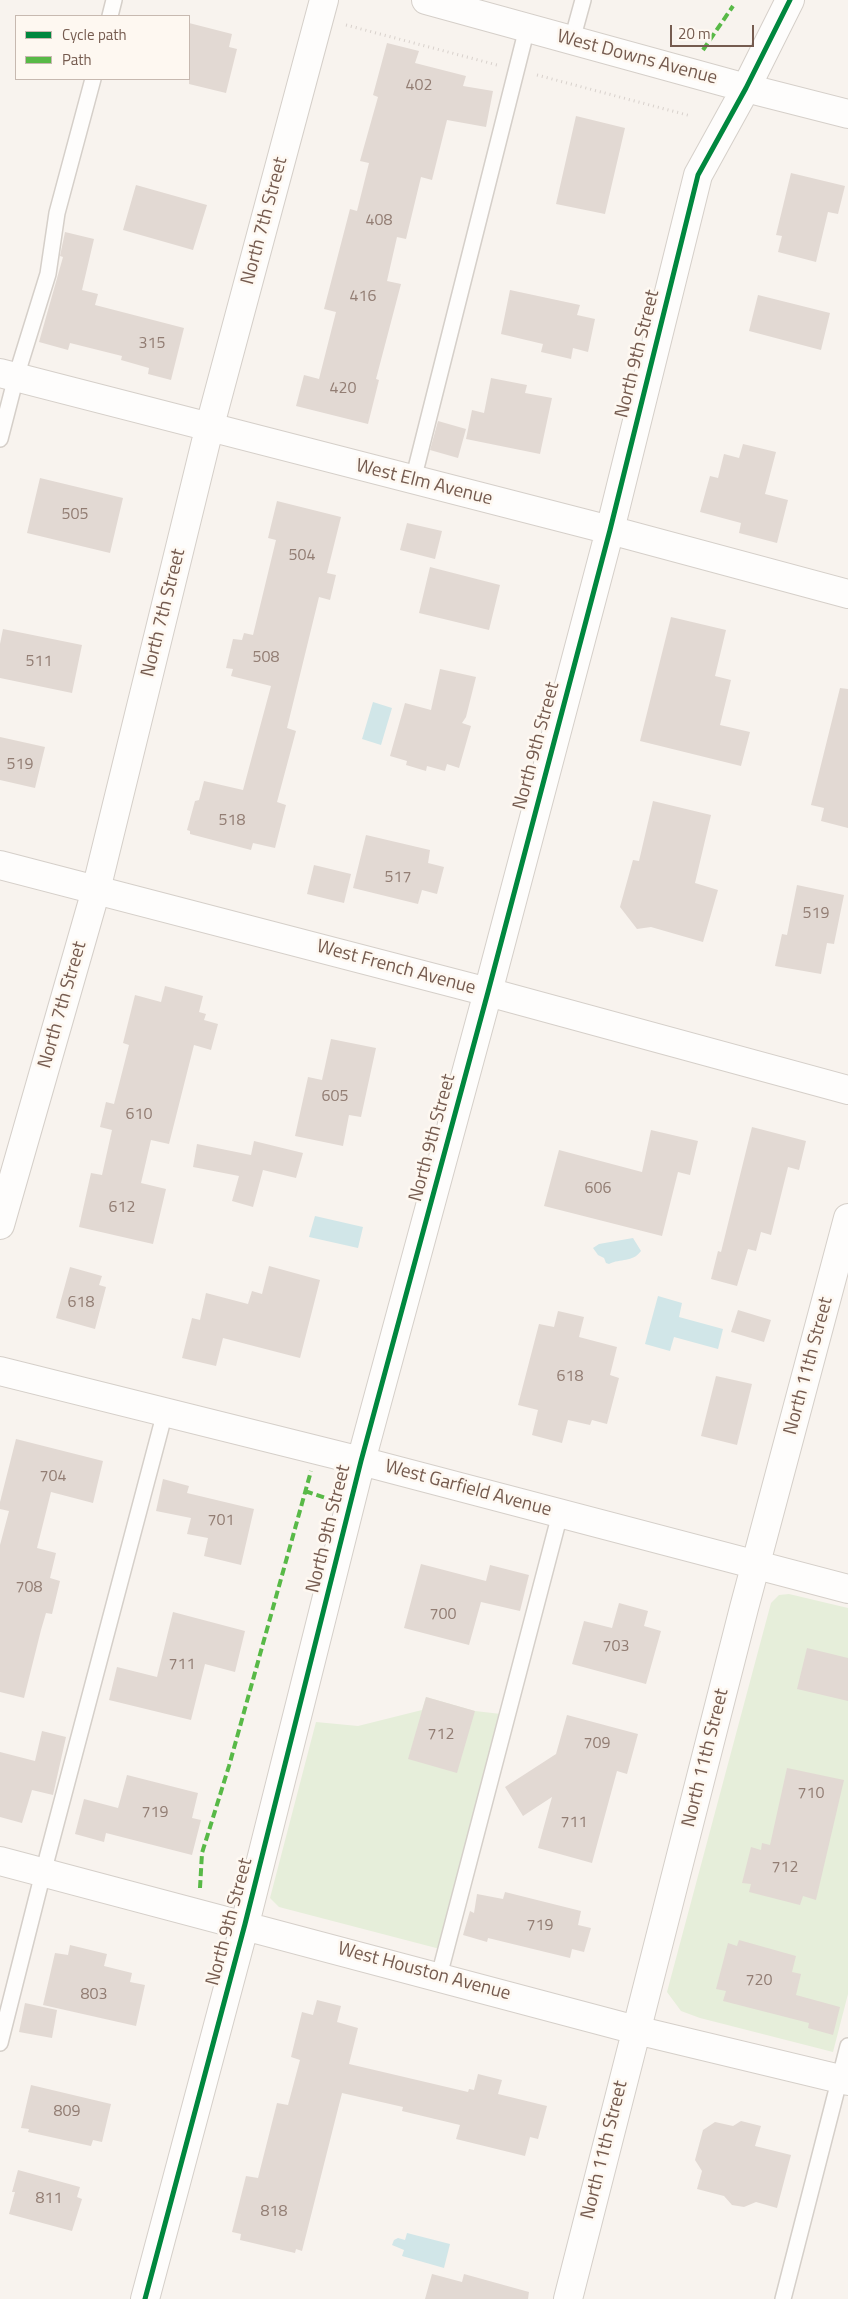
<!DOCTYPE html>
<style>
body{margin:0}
#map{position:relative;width:848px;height:2299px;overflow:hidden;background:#f8f3ee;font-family:"Titillium Web",sans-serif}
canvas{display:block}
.legend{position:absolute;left:15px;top:15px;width:175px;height:65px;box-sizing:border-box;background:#fef8f1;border:1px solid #c7b9b0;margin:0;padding:6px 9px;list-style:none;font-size:15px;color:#755b4f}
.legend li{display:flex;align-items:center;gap:10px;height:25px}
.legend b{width:25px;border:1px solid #c7b9b0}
.scale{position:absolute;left:670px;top:25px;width:84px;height:22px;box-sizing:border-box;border:2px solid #755b4f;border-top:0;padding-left:6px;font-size:15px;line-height:18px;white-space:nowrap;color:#755b4f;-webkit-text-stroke:4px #fef8f1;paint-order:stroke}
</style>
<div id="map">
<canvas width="848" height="2299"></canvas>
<ul class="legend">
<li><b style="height:6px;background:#00873e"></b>Cycle path</li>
<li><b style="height:6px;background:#58b947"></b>Path</li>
</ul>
<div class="scale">20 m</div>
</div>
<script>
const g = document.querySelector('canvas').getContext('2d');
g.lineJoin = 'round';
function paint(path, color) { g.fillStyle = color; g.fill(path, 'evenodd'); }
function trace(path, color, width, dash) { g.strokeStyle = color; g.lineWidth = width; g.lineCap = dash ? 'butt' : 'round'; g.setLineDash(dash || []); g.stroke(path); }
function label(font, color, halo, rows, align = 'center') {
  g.font = font + ' "Titillium Web",sans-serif'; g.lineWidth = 5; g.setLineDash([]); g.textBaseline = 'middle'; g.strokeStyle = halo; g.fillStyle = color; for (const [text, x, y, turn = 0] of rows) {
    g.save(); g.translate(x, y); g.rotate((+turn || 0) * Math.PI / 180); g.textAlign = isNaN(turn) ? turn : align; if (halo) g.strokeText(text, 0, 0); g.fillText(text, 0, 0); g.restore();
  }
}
const green = new Path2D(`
 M789,1594l59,14v386l-15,58 -133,-34 -19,-7 -14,-19 104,-389 8,-8z
 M426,1697l49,14 26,3 -61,235 -161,-42 -9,-9 46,-176 42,4 64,-16z`);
const water = new Path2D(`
 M373,702l19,6 -11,37 -19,-6z
 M315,1216l48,11 -5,21 -49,-11z
 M633,1238l8,13c-9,12 -20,7 -32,13l-3,-1 -2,-5 -6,-3 -5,-7 6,-4z
 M658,1296l24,7 -3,14 44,12 -5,20 -44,-12 -4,14 -25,-7z
 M407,2233l43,11 -6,24 -42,-12 2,-6 -12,-5 2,-5 4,-2 7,2z`);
const building = new Path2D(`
 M189,23l43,11 -3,13 8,2 -11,44 -37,-9z
 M387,43l32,8 -4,12 51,13 -3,10 30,5 -7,36 -39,-7 -15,60 -11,-3 -15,62 -9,-2 -10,44 14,3 -25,95 3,1 -11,44 -72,-18 8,-31 15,4 17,-67 -12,-3 26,-100 7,2 12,-48 -9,-2 18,-64 -5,-2z
 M576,116l49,12 -20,86 -49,-10z
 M791,173l54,13 -7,28 -10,-2 -12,50 -38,-10 4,-16 -6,-1z
 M136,185l71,20 -14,45 -70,-20z
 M65,232l29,7 -12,51 16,4 -3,11 89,23 -13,52 -23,-6 1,-6 -28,-8 1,-4 -52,-13 -2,7 -29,-8 24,-85 -3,-1z
 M510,290l70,15 -3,10 18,4 -7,33 -15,-4 -2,11 -30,-7 2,-8 -42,-10z
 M758,295l72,18 -9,37 -72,-19z
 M491,378l36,7 -2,8 27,5 -12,56 -74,-15 6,-29 12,3z
 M438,421l28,8 -8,29 -28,-8z
 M743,444l33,8 -11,42 23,6 -11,43 -38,-10 2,-10 -41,-11 10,-36 8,2 6,-24 15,4z
 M40,478l83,20 -13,55 -83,-20z
 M277,501l64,16 -14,56 9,2 -6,25 -11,-3 -32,131 9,3 -19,71 9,3 -11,43 -22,-5 -2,7 -61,-16v-3l-3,-1 8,-29 4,-1 5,-19 39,9 28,-104 -40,-10 2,-7 -7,-1 7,-29 9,1 2,-7 9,2 23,-95 -8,-2z
 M407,523l35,8 -7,28 -35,-9z
 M430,567l70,18 -11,45 -70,-17z
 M671,617l55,13 -11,46 16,4 -11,45 30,7 -9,34 -101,-25z
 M3,629l79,16 -10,48 -72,-15v-34z
 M440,669l36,8 -10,40 -4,6 9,3 -12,42 -12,-4 -2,7 -18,-5 -1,5 -20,-6 1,-4 -17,-5 15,-53 26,7z
 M840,688l8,1v139l-27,-7 3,-13 -13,-3z
 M0,737l45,10 -10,41 -35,-8z
 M653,801l58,14 -16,68 23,7 -15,52 -52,-15 -14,2 -17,-22 13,-47 6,1z
 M366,835l64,15 -2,13 16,4 -7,27 -15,-4 -4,14 -65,-16z
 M314,865l37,9 -7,29 -37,-9z
 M797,885l47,10 -10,49 -7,-1 -6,31 -46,-8 7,-32 5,1z
 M165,986l38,10 -4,16 7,2 -2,6 14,4 -7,26 -17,-5 -25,99 -18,-4 -10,43 25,6 -13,55 -74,-17 12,-54 11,2 10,-45 -12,-3 6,-25 8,2 15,-59 -6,-2 12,-48 26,7z
 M331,1039l45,9 -15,69 -12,-2 -6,31 -48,-10 13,-59 14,3z
 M752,1127l54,14 -7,29 -11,-3 -17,68 -10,-3 -5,19 -8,-2 -11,37 -26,-7 7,-28 3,1z
 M651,1130l47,11 -8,34 -12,-3 -16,64 -118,-30 15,-56 83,22z
 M254,1141l49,12 -7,25 -33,-8 -10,37 -21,-6 7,-25 -46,-9 4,-23 54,11z
 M269,1266l51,14 -20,78 -77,-20 -7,28 -34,-8 10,-40 8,2 6,-27 42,11 4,-13 10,3z
 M70,1267l32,9 -3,9 7,2 -11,42 -39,-11z
 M738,1310l33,10 -7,22 -33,-10z
 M558,1311l26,6 -5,20 38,10 -7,28 9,3 -12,46 -15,-4 -2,5 -22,-5 -6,23 -30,-8 6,-25 -20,-5 21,-81 15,3z
 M716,1376l36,8 -15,61 -36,-9z
 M16,1439l87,22 -10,42 -42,-11 -14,56 19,5 -6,25 10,3 -8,33 -6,-1 -5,17 -17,68 -24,-6v-147l9,-34 -9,-2v-7z
 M163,1479l26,7 -2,7 67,16 -13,56 -37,-9 4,-18 -21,-4 4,-16 -35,-7z
 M421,1564l65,17 4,-16 39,10 -9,36 -39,-9 -12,43 -65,-17z
 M619,1603l29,8 -4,15 17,5 -15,53 -74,-20 12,-43 28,7z
 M173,1612l72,19 -10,41 -30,-8 -14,56 -82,-20 8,-33 40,10z
 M807,1648l41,10v43l-51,-12z
 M426,1697l49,14 -18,62 -49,-14z
 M567,1715l71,19 -11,40 -10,-3 -25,92 -54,-15 14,-51 -29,19 -18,-29 51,-33z
 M42,1731l24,6 -13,58 -21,-5 -10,33 -22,-6v-65l35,9z
 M787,1768l57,12 -28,120 -13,-4 -3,9 -51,-13 2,-8 -9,-1 9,-36 10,3 1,-7 8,2z
 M127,1775l71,18 -6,25 9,2 -9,35 -86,-22 -2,9 -29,-8 9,-35 34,9z
 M505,1892l76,19 -3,14 13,3 -7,24 -12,-3 -2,9 -82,-20 -1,4 -24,-7 7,-24 4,2 3,-19 26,5z
 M739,1940l57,16 -4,16 9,2 -5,21 44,12 -7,28 -25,-7 1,-5 -86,-22 3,-10 -10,-2 12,-46 9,3z
 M70,1945l37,9 -3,12 28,7 -2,9 15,3 -9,41 -93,-21 12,-52 13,2z
 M317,2000l24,6 -4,16 21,6 -9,36 119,28 1,-3 5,1 4,-16 24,6 -4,14 49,12 -9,33 -8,-2 -5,19 -69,-17 4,-14 -58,-14 1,-4 -61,-14 -40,158 -6,-2 -1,4 -55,-13 1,-6 -9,-2 14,-56 12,2 19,-75 11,2 12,-45 -9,-3 11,-45 11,3z
 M25,2003l32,7 -5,28 -33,-6z
 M31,2085l80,19 -9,38 -9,-2 -2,6 -63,-14 1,-3 -8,-1z
 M741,2121l20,5 -6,20 36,9 -14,53 -21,-6 -12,5 -12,-2 -8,-9 -27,-7 5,-18 -7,-11 8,-30 12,-8 18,4z
 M18,2170l62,17 -3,10 5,2 -10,32 -63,-17 6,-22h-3z
 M432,2274l30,8 2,-8 65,18 -1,7h-103z`);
const path = new Path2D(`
 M346,25l151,40
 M537,75l154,41`);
const lane = new Path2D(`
 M110,16l4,-16
 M572,40l11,-40
 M0,439l16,-62 32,-103 9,-61 36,-134
 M413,480l114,-452
 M439,1976l121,-462
 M0,2043l43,-170 122,-461
 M783,2299l65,-253`);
const street = new Path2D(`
 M426,0l320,88 102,26
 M0,373l610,157 238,64
 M0,865l488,127 360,98
 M0,1225l96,-335 113,-461 115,-429
 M0,1371l361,90 487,128
 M0,1861l636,169 212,51
 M145,2299l100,-375 116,-463 127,-469 122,-462 88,-355 48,-87 44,-88
 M568,2299l176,-691 104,-390`);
const quiet = new Path2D(`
 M703,50l30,-44
 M305,1491l27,9
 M200,1888l2,-35 27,-87 82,-295`);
const cycleway = new Path2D(`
 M145,2299l100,-375 116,-463 127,-469 122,-462 88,-355 48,-87 44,-88`);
const numberNames = [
 ["402",419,86],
 ["408",379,221],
 ["416",363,297],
 ["315",152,344],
 ["420",343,389],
 ["505",75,515],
 ["504",302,556],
 ["508",266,658],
 ["511",39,662],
 ["519",20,765],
 ["518",232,821],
 ["517",398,878],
 ["519",816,914],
 ["605",335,1097],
 ["610",139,1115],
 ["606",598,1189],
 ["612",122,1208],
 ["618",81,1303],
 ["618",570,1377],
 ["704",53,1477],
 ["701",221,1521],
 ["708",29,1588],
 ["700",443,1615],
 ["703",616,1647],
 ["711",182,1665],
 ["712",441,1735],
 ["709",597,1744],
 ["710",811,1794],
 ["719",155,1813],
 ["711",574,1823],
 ["712",785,1868],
 ["719",540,1926],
 ["720",759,1981],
 ["803",94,1995],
 ["809",67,2112],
 ["811",49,2199],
 ["818",274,2212]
];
const streetNames = [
 ["West Downs Avenue",637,58,15],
 ["North 7th Street",265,221,-75],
 ["North 9th Street",638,354,-76],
 ["West Elm Avenue",424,483,14],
 ["North 7th Street",164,613,-76],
 ["North 9th Street",537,746,-75],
 ["West French Avenue",396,968,15],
 ["North 7th Street",63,1005,-74],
 ["North 9th Street",433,1138,-75],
 ["North 11th Street",809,1366,-75],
 ["West Garfield Avenue",468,1489,15],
 ["North 9th Street",329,1529,-76],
 ["North 11th Street",706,1758,-76],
 ["North 9th Street",230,1922,-75],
 ["West Houston Avenue",424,1972,15],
 ["North 11th Street",605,2150,-76]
];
paint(green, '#e6eeda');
paint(water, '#d1e6e8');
paint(building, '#e2d9d3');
trace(lane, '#d5cfc9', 18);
trace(street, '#d5cfc9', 30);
trace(path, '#d8d1cc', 3, [1, 4]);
trace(lane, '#fefdfc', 15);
trace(street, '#fefdfc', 28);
trace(quiet, '#58b947', 4, [8, 4]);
trace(cycleway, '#00873e', 5);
label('16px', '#927d73', null, numberNames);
label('19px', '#755b4f', '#fef8f1', streetNames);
</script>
